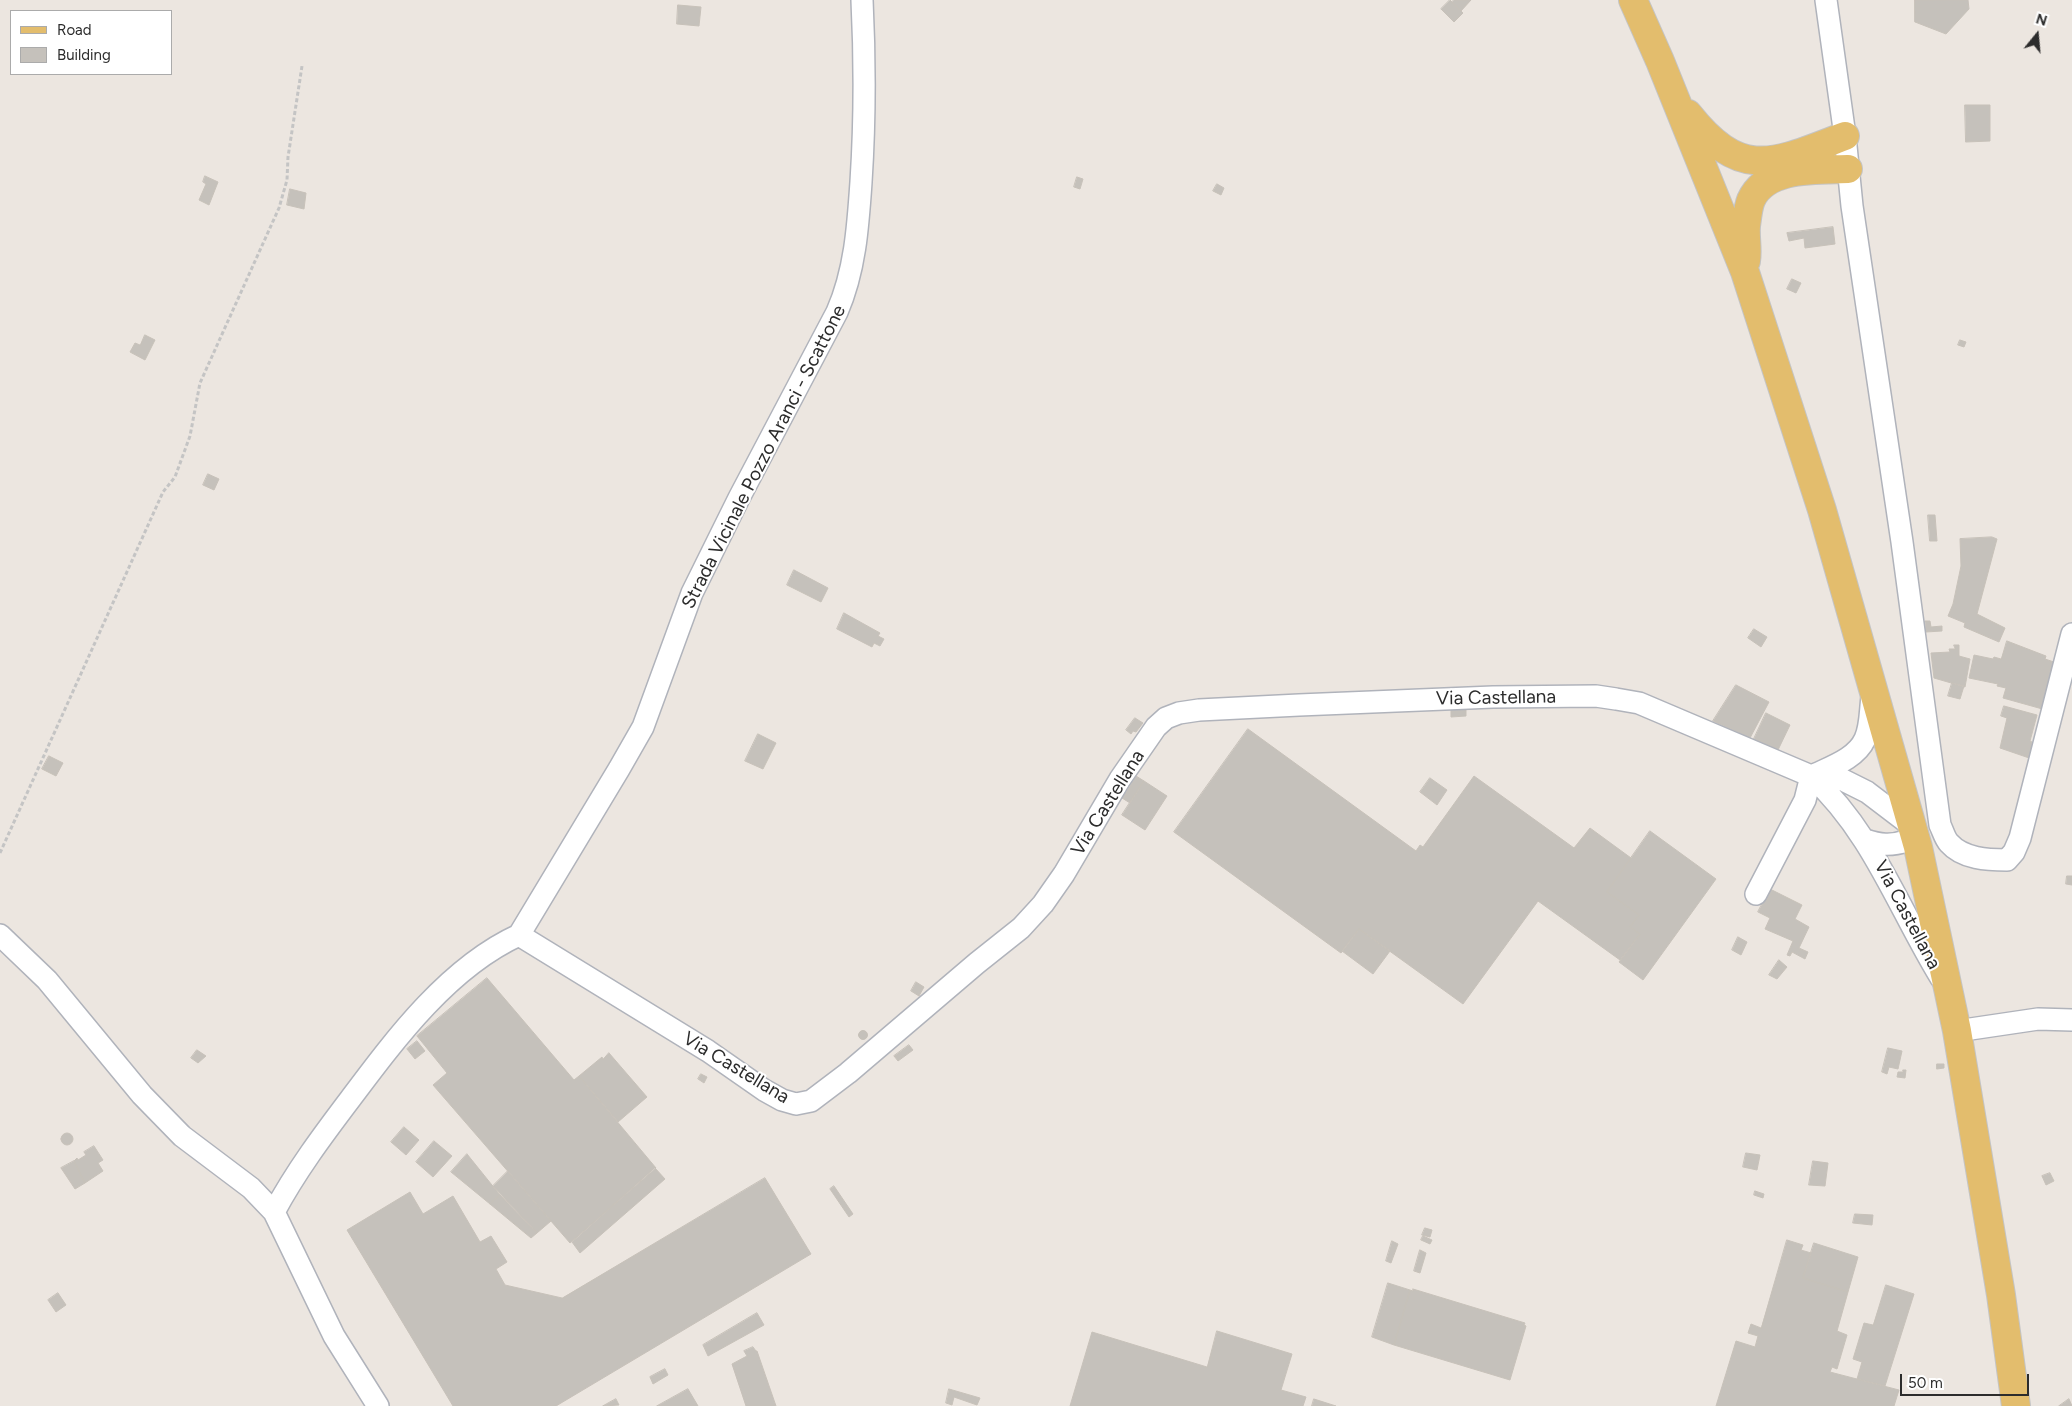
<!DOCTYPE html>
<style>
body{margin:0}
#map{position:relative;width:2072px;height:1406px;overflow:hidden;background:#ece6e0;font-family:Figtree,sans-serif}
canvas{display:block}
.legend{position:absolute;left:10px;top:10px;width:162px;height:65px;box-sizing:border-box;background:#fff;border:1px solid #ababab;margin:0;padding:6px 9px;list-style:none;font-size:15px;color:#2c2c2c}
.legend li{display:flex;align-items:center;gap:10px;height:25px}
.legend b{width:25px;border:1px solid #ababab}
.north{position:absolute;left:2012px;top:10px;width:50px;height:50px;-webkit-text-stroke:4px #fff;paint-order:stroke;rotate:17deg;font-size:14px;font-weight:700;line-height:20px;text-align:center;color:#2c2c2c}
.north::after{content:'';display:block;margin:auto;width:18px;height:22px;background:#2c2c2c;clip-path:polygon(50% 0,100% 100%,50% 72%,0 100%)}
.scale{position:absolute;left:1900px;top:1374px;width:129px;height:22px;box-sizing:border-box;border:2px solid #2c2c2c;border-top:0;padding-left:6px;font-size:15px;line-height:18px;white-space:nowrap;color:#2c2c2c;-webkit-text-stroke:4px #fff;paint-order:stroke}
</style>
<div id="map">
<canvas width="2072" height="1406"></canvas>
<ul class="legend">
<li><b style="height:6px;background:#e3bd6d"></b>Road</li>
<li><b style="height:14px;background:#c5c1bb"></b>Building</li>
</ul>
<div class="north">N</div>
<div class="scale">50 m</div>
</div>
<script>
const g = document.querySelector('canvas').getContext('2d');
g.lineJoin = 'round';
function paint(path, color) { g.fillStyle = color; g.fill(path, 'evenodd'); }
function trace(path, color, width, dash) { g.strokeStyle = color; g.lineWidth = width; g.lineCap = dash ? 'butt' : 'round'; g.setLineDash(dash || []); g.stroke(path); }
function label(font, color, halo, rows, align = 'center') {
  g.font = font + ' Figtree,sans-serif'; g.lineWidth = 4; g.setLineDash([]); g.textBaseline = 'middle'; g.strokeStyle = halo; g.fillStyle = color; for (const [text, x, y, turn = 0] of rows) {
    g.save(); g.translate(x, y); g.rotate((+turn || 0) * Math.PI / 180); g.textAlign = isNaN(turn) ? turn : align; if (halo) g.strokeText(text, 0, 0); g.fillText(text, 0, 0); g.restore();
  }
}
const building = new Path2D(`
 M1450,0l13,13 -9,9 -13,-13z
 M1454,0h17l-10,11 -9,-9z
 M1915,0h53l1,9 -23,25 -31,-12z
 M678,5l23,2 -2,19 -22,-2z
 M1965,105h25v36l-24,1z
 M205,176l13,6 -9,23 -10,-5 7,-16 -3,-2z
 M1077,177l6,2 -3,10 -6,-2z
 M1217,184l7,4 -3,7 -8,-4z
 M290,189l16,4 -2,16 -17,-4z
 M1833,227l2,17 -30,4 -1,-10 -15,3 -2,-8z
 M1792,279l9,4 -5,10 -9,-4z
 M145,335l10,5 -10,20 -15,-8 5,-9 5,2z
 M1960,340l6,2 -2,5 -6,-2z
 M208,474l11,5 -5,11 -11,-5z
 M1928,515h7l2,26h-7z
 M1992,537l5,2 -20,75 28,14 -6,14 -35,-15 1,-4 -17,-7 5,-12 8,-38 -1,-27z
 M794,570l34,18 -7,14 -34,-17z
 M844,613l36,20 -2,3 6,3 -4,7 -6,-3 -2,4 -35,-18z
 M1925,621h5l1,6 11,-1v5l-16,1z
 M1754,629l13,8 -6,10 -13,-9z
 M2007,641l39,15 -1,3 12,4 -11,47 -43,-12 3,-10 -9,-2 1,-2 -29,-6 5,-23 19,4 1,-2 7,2z
 M1954,645h5v11l11,3 -5,28 -31,-9 -3,-25 19,-1 -1,-3h6z
 M1952,683l12,3 -4,13 -12,-3z
 M1736,685l33,17 -19,36 -37,-17z
 M2004,706l33,9 -7,26 2,1 -1,6 6,2 -2,10 -35,-12 7,-30 -6,-2z
 M1466,708v8l-15,1v-8z
 M1766,713l24,12 -13,27 -24,-11z
 M1135,718l8,5 -7,9 -3,-1 -2,3 -5,-4z
 M1248,729l168,122 4,-6 3,2 51,-71 100,72 16,-20 41,30 -24,34 32,23 -9,12 10,7 -20,26 -82,-59 -75,103 -104,-75 -18,24 -167,-121z
 M758,734l18,9 -13,26 -18,-8z
 M49,756l14,7 -7,13 -14,-7z
 M1136,776l8,5 -14,22 -8,-5z
 M1430,778l17,12 -10,15 -17,-13z
 M1144,781l23,15 -22,34 -23,-15z
 M1650,831l66,48 -73,101 -24,-18 21,-28 -10,-7 9,-12 -32,-23z
 M2067,876h5v9l-6,-1z
 M1770,889l32,16 -7,14 14,8 -10,21 9,4 -3,7 -13,-7 -2,4 -3,-1 6,-14 -28,-12 5,-11 -12,-6z
 M1359,929l31,22 -17,23 -31,-23z
 M1738,937l9,5 -6,13 -9,-5z
 M1779,960l8,7 -10,12 -8,-4z
 M487,978l87,102 5,-4 77,92 -86,75 -137,-158 14,-12 -30,-37z
 M916,982l8,5 -5,9 -8,-5z
 M858.5 1035a4.5 4.5 0 1 1 9 0a4.5 4.5 0 1 1-9 0Z
 M417,1041l8,10 -10,8 -8,-10z
 M909,1045l4,5 -15,11 -4,-5z
 M1888,1048l14,3 -4,18 -9,-2 -2,7 -5,-2z
 M197,1050l9,6 -8,7 -7,-5z
 M609,1053l38,44 -29,25 -39,-46 23,-19 1,2z
 M1937,1064h7v4l-7,1z
 M1903,1070h3l-1,8 -8,-1 1,-5h5z
 M701,1074l6,3 -3,6 -6,-4z
 M404,1127l15,13 -13,15 -15,-13z
 M61 1139a6 6 0 1 1 12 0a6 6 0 1 1-12 0Z
 M434,1141l18,15 -19,21 -17,-15z
 M94,1146l9,14 -5,3 5,8 -18,12 -11,-22 3,-3 1,2 8,-5 -2,-3z
 M1746,1153l14,2 -3,15 -14,-3z
 M467,1154l33,41 -10,9 -39,-32z
 M74,1161l11,22 -10,6 -14,-21z
 M1813,1161l15,2 -3,23 -16,-1z
 M655,1168l10,11 -85,74 -8,-11z
 M508,1171l43,50 -14,12 -44,-47z
 M2050,1173l4,8 -8,4 -4,-9z
 M765,1178l46,76 -255,152h-103l-106,-176 63,-38 13,22 30,-18 27,46 11,-6 16,26 -11,7 9,16 57,13z
 M834,1186l19,28 -4,3 -19,-28z
 M1755,1191l9,3 -1,4 -9,-3z
 M500,1195l37,38 -6,5 -41,-34z
 M1855,1214l18,1 -1,10 -19,-2z
 M1425,1228l7,2 -2,7 -8,-2z
 M1423,1236l9,4 -2,4 -9,-4z
 M1787,1240l16,5 -2,5 10,3 -8,25 45,14 -11,39 10,4 -10,34 -5,-2 -2,5 69,18 -5,16h-178l20,-65 19,6 3,-11 -10,-3 3,-9 10,4z
 M1392,1241l6,3 -7,19 -5,-2z
 M1814,1243l44,14 -10,35 -45,-14z
 M1420,1250l6,3 -6,20 -6,-2z
 M1388,1283l22,7 -16,55 -22,-8z
 M1886,1285l28,9 -29,92 -28,-7 5,-17 -9,-3 11,-36 9,2z
 M1413,1289l112,34 -1,2 2,1 -16,54 -116,-35 16,-55 3,1z
 M58,1293l8,12 -10,7 -8,-12z
 M757,1313l7,12 -56,31 -5,-11z
 M1217,1331l75,23 -11,36 25,7 -3,9h-233l22,-74 115,35z
 M753,1347l3,4h1l19,55h-30l-14,-42 15,-8 -3,-5z
 M665,1369l3,6 -15,9 -3,-7z
 M688,1389l10,17h-41z
 M949,1389l31,9 -3,7 -23,-8 -2,8 -6,-2z
 M616,1399l3,6 -16,1z
 M1314,1399l22,7h-24z
 M2069,1399l3,7h-13z`);
const path = new Path2D(`
 M0,853l163,-361 12,-15 15,-41 10,-53 79,-175 8,-28 1,-23 14,-91`);
const minor = new Path2D(`
 M1826,0l19,136 7,70 50,336 38,283c3,6 5,14 9,18 14,16 39,17 58,17l7,-8 6,-14 52,-204
 M1811,776c62,57 87,132 130,202
 M1812,776c18,-9 44,-17 53,-37 6,-13 5,-29 7,-42
 M1756,894l49,-94 6,-24
 M0,935l47,45 95,115 40,41 69,52 23,24 60,124 44,70
 M519,935l189,116 56,39 18,10 14,4 15,-3 37,-28 129,-110 44,-35 22,-24 21,-30 56,-95 36,-52 10,-9 13,-5 20,-3 100,-5 194,-8 103,-1 20,3 23,4 172,73 32,4 24,12 46,35 -7,14c-15,5 -26,4 -41,-1
 M519,935l100,-166 24,-42 49,-134 47,-95 98,-186c18,-41 21,-85 24,-130 4,-61 4,-121 1,-182
 M1957,1031l81,-12 34,1
 M274,1212c22,-41 49,-77 77,-114 45,-60 98,-131 168,-163`);
const major = new Path2D(`
 M1633,0l27,61 85,211 77,238 96,337 39,184 44,264 15,111
 M1688,114c54,68 86,49 157,22
 M1746,261c2,-11 -1,-23 0,-35 1,-7 2,-19 5,-26 15,-34 67,-30 97,-31`);
const streetNames = [
 ["Strada Vicinale Pozzo Aranci - Scattone",764,457,-63],
 ["Via Castellana",1496,698,-1],
 ["Via Castellana",1108,803,-58],
 ["Via Castellana",1907,915,62],
 ["Via Castellana",736,1068,31]
];
paint(building, '#c5c1bb');
trace(building, '#c7c1b9', 1);
trace(minor, '#b0b3bb', 24);
trace(major, '#c4c4c4', 30);
trace(path, '#c4c4c4', 3, [4, 2.5]);
trace(minor, '#fff', 21);
trace(major, '#e3bd6d', 28);
label('19px', '#2c2c2c', '#fff', streetNames);
</script>
